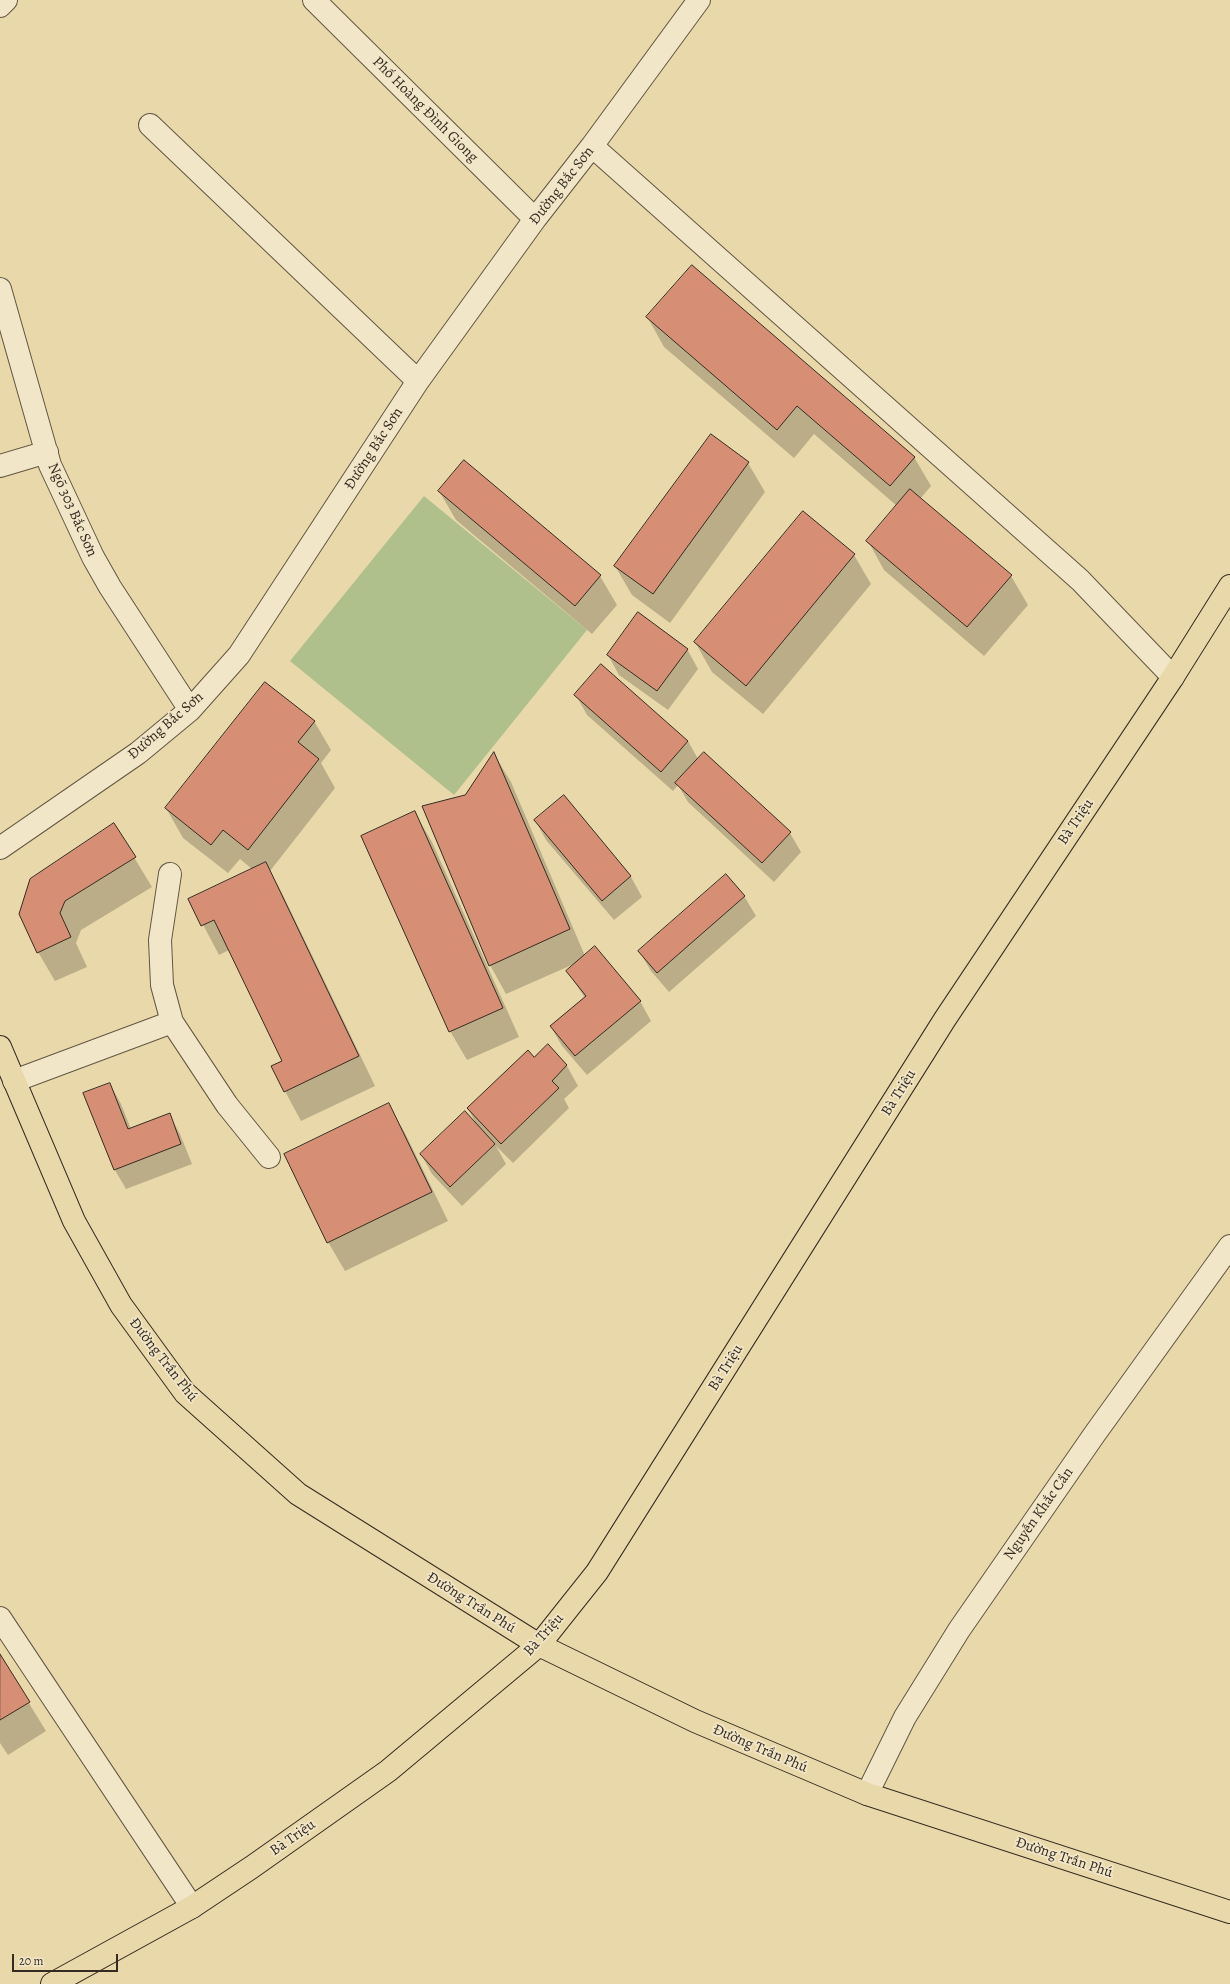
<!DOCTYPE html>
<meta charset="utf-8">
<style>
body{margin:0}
#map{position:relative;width:1230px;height:1984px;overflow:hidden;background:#e9d9aa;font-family:Alegreya,serif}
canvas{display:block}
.scale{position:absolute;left:12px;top:1954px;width:106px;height:18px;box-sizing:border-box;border:2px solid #352b21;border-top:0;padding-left:5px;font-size:12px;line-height:14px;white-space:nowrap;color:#352b21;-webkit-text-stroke:3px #f1e6c8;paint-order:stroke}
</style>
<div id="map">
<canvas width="1230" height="1984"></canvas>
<div class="scale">20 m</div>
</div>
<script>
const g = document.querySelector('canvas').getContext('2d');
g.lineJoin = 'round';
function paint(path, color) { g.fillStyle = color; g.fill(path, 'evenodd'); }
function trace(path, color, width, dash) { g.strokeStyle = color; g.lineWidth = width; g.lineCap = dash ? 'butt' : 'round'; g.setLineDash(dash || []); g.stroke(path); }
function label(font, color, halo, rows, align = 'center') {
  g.font = font + ' Alegreya,serif'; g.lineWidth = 3.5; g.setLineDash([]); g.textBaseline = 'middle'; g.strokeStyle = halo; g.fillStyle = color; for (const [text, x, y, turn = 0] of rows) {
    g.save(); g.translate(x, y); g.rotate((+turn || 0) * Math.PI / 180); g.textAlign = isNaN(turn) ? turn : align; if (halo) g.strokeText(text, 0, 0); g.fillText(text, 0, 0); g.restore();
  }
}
const green = new Path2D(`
 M424,496l163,134 -133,165 -164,-134z`);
const shadow = new Path2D(`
 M648,318l266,139 17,29 -11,13 91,77 17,29 -44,51 -100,-86 -16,-29 29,-35 -83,-72 -20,24 -130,-111z
 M748,463l17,29 -95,131 -38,-28 -17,-29z
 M439,491l161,85 17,29 -25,29 -136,-114z
 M803,512l51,43 17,29 -108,130 -51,-42 -17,-30z
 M687,649l11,20 -30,41 -49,-35 -11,-20z
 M576,695l112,46 10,18 92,74 11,19 -27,30 -86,-80 -10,-17 -5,6 -86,-76z
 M314,721l17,29 -10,13 14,25 -65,83 12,22 93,193 -74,35 -29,-54 11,-5 -54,-112 -10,5 -29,-55 63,-30 -13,-11 -12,14 -45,-35 -17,-30z
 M494,754l17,28 74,174 55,45 11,20 -64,54 -25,-29 -11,-19 34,-29 -18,-27 7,-7 -68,30 -16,-29 -24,-169z
 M563,797l68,80 11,20 -28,23 -68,-80 -11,-20z
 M415,813l17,29 87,195 -52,23 -17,-29z
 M114,824l38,63 -71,43 -5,13 11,24 -32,14 -17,-29 -18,-38z
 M744,896l12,20 -87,76 -18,-21 -12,-20z
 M548,1045l19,21 11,20 -14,13 5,9 -56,55 -17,-17 10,18 -44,42 -30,-32 -11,-20 56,-29 -9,-16 66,-51z
 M110,1084l11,20 10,25 38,-15 11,20 12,30 -66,25 -11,-19z
 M388,1104l17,29 43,88 -103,50 -17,-29z
 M0,1656l46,75 -38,24 -8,-12z`);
const building = new Path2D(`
 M692,265l223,192 -25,29 -93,-80 -20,24 -131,-113z
 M711,434l38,28 -96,132 -39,-28z
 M464,460l137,115 -26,31 -137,-115z
 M910,489l102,86 -45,52 -101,-86z
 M803,511l52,43 -109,132 -52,-44z
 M638,612l50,37 -31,42 -50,-36z
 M601,664l87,77 -27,31 -87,-77z
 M265,682l50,39 -17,21 21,17 -71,91 -25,-20 -12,15 -46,-37z
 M494,752l76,177 -81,37 -67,-160 43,-11z
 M704,752l87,80 -29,31 -87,-80z
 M564,795l67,81 -29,25 -68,-81z
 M415,811l88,197 -54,24 -88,-196z
 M114,823l22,34 -71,44 -5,12 11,24 -34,16 -18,-39 11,-35z
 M266,862l93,194 -75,36 -13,-26 11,-5 -68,-141 -13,6 -13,-27z
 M726,874l19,22 -88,77 -19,-22z
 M595,946l46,55 -66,55 -25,-30 36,-30 -20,-25z
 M548,1044l19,21 -15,16 7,7 -58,56 -34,-36 61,-58 6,7z
 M110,1083l18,46 42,-16 11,31 -67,26 -31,-77z
 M389,1103l43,89 -105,51 -43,-89z
 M465,1111l30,33 -45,43 -30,-33z
 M0,1654l30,48 -30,18z`);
const minor = new Path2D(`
 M314,0l221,219
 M0,6l6,-6
 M150,125l268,256
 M592,146l488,434 93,97
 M0,289l50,176 43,92 17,30 80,123
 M0,466l47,-14
 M0,848l138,-95 52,-43 49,-55 179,-274 117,-162 57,-73 107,-146
 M172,1022l55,83 42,52
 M14,1081l158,-59 -10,-37 -2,-45 10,-66
 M0,1618l192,289
 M867,1794l38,-77 54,-87 135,-195 136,-189`);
const major = new Path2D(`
 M0,1047l74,174 47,84 64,88 113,101 241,151 156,76 172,73 363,118
 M52,1984l140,-77 60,-40 136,-96 151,-126 58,-73 348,-553 228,-342 57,-91`);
const streetNames = [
 ["Phố Hoàng Đình Giong",425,110,45],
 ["Đường Bắc Sơn",562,186,-52],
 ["Đường Bắc Sơn",374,449,-57],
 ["Ngõ 303 Bắc Sơn",72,510,66],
 ["Đường Bắc Sơn",166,726,-41],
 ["Bà Triệu",1076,822,-56],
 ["Bà Triệu",899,1093,-58],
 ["Đường Trần Phú",163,1360,52],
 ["Bà Triệu",726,1368,-58],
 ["Nguyễn Khắc Cần",1039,1514,-55],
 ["Đường Trần Phú",471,1603,32],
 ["Bà Triệu",544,1635,-48],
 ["Đường Trần Phú",760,1749,23],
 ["Bà Triệu",293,1838,-35],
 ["Đường Trần Phú",1064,1858,18]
];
paint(green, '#b0c08d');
paint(shadow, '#0003');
paint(building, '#d68f75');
trace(building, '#352b21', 1);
trace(minor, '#625643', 24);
trace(major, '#352b21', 24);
trace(minor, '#f1e6c8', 22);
trace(major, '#e9d9aa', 22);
label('15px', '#352b21', '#f1e6c8', streetNames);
</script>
